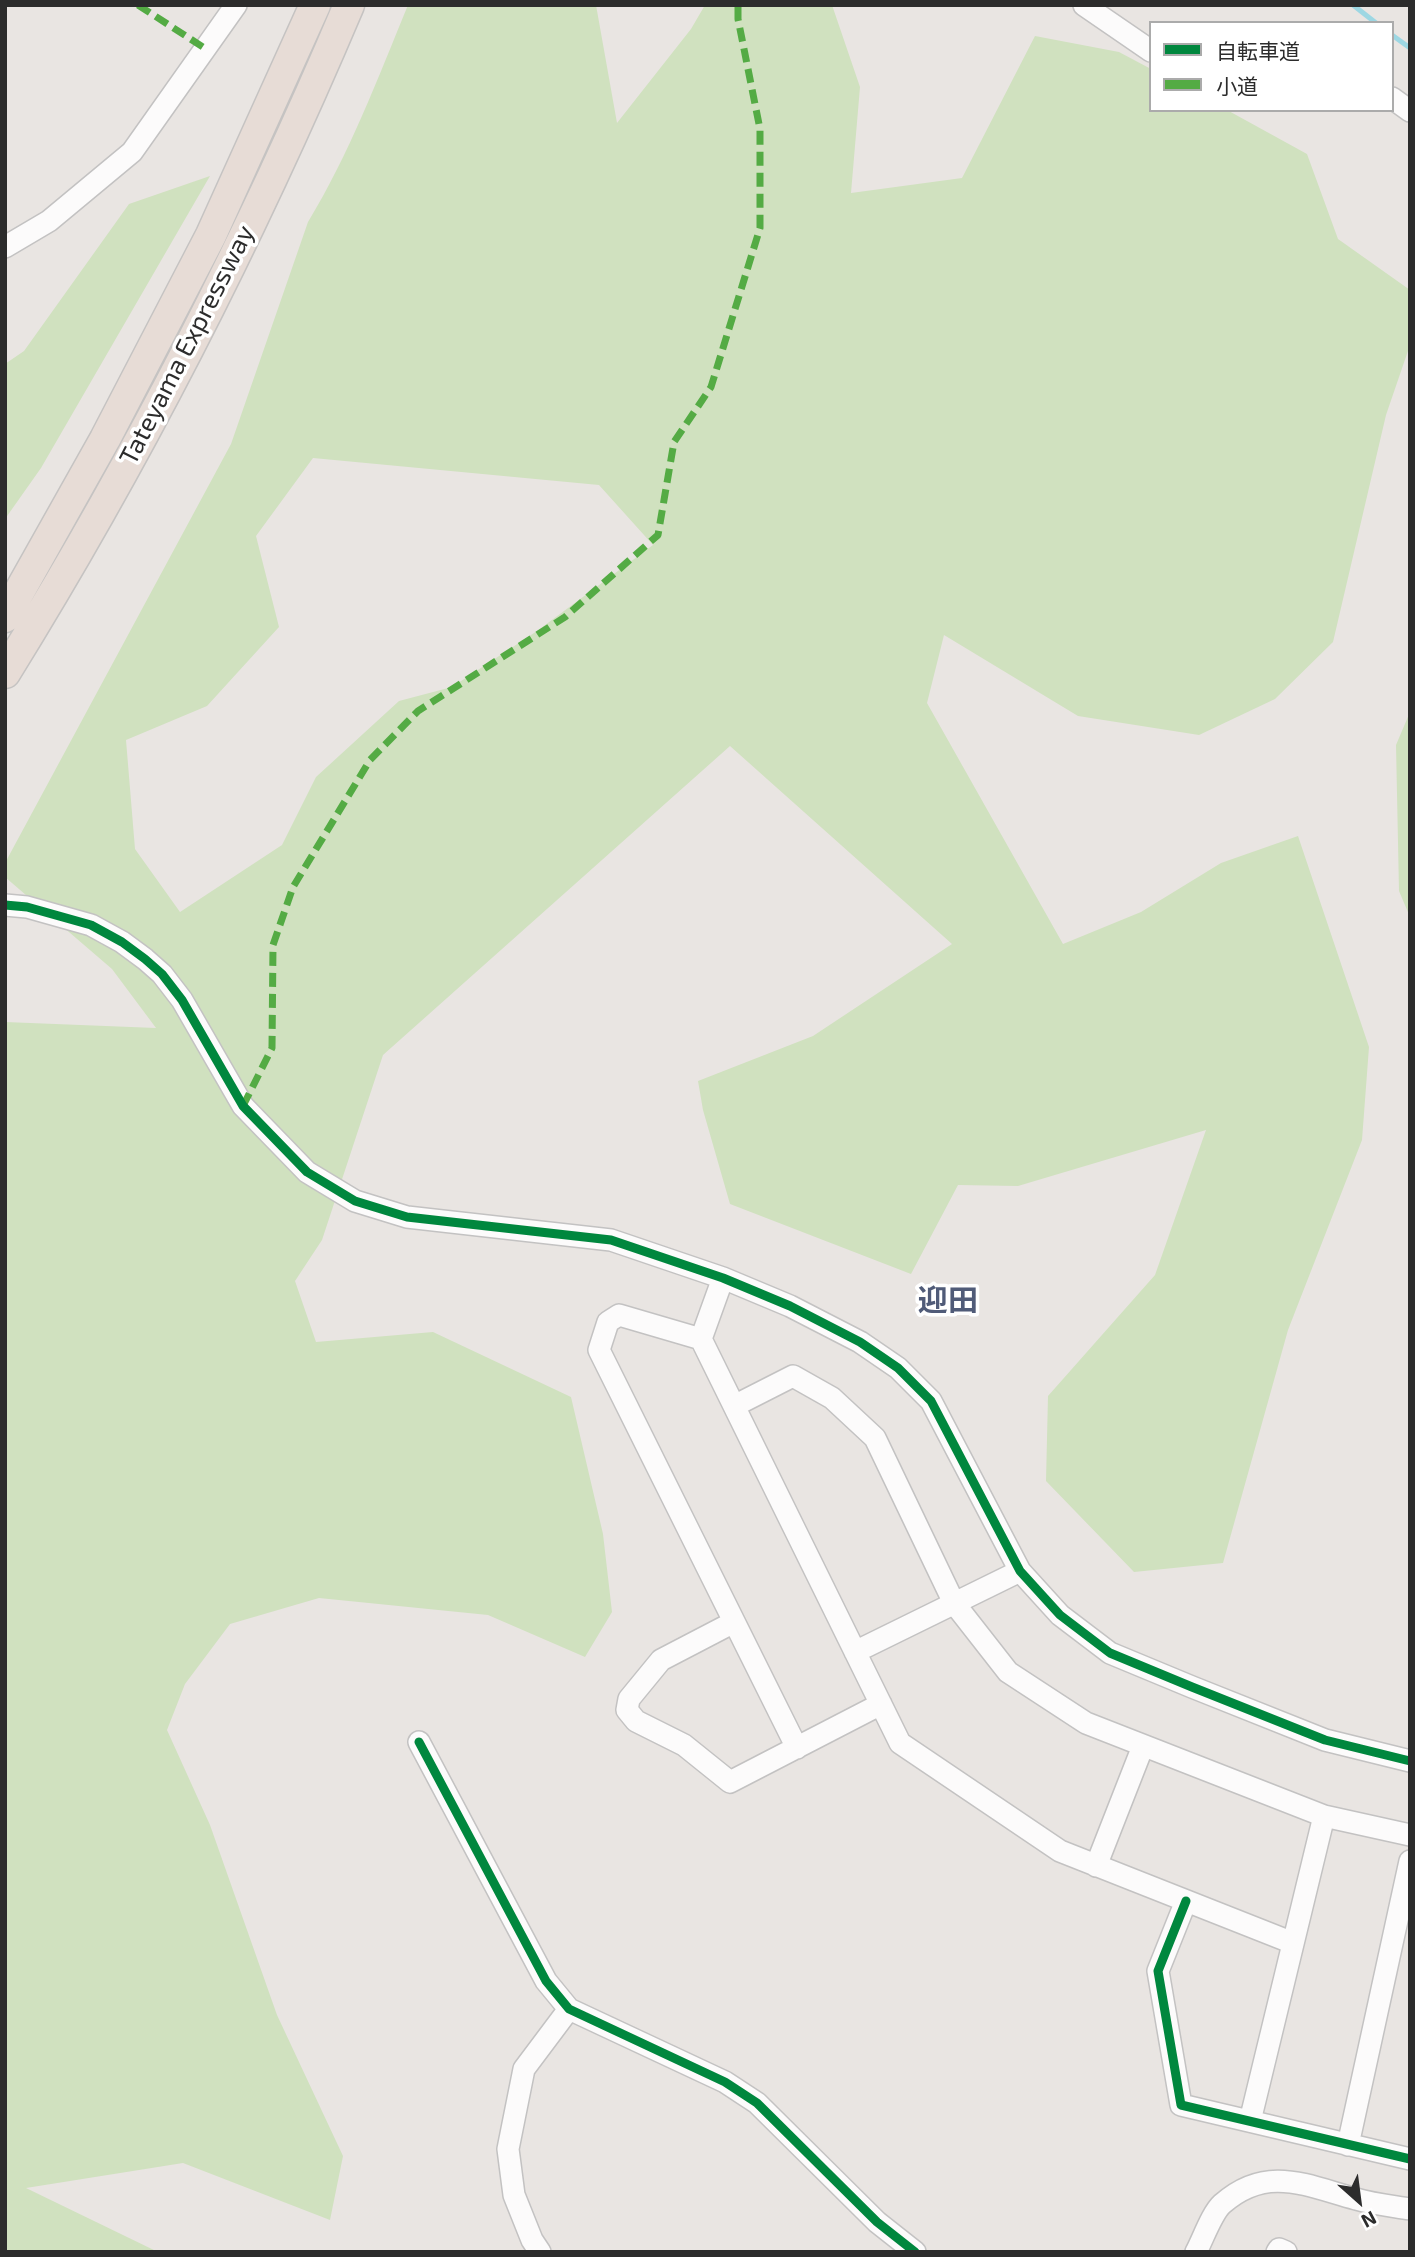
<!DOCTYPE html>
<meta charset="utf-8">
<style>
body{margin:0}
#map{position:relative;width:1415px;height:2257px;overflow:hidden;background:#e9e5e2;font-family:"Exo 2","Noto Sans JP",sans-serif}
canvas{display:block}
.frame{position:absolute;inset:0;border:7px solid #2c2c2c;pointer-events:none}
.legend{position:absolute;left:1149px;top:21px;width:245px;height:91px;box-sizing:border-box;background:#fff;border:2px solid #ababab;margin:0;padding:9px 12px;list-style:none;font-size:21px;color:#2c2c2c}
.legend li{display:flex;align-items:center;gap:14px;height:35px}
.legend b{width:35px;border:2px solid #ababab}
.north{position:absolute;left:1324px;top:2166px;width:70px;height:70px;-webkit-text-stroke:5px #fff;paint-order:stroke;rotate:152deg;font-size:19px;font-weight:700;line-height:28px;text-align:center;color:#2c2c2c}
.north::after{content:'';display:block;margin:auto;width:24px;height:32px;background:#2c2c2c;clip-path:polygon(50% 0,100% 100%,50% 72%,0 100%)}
</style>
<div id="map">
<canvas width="1415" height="2257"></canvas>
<div class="frame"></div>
<ul class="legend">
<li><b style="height:9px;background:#00873e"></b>自転車道</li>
<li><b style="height:9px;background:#54ab44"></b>小道</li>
</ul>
<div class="north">N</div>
</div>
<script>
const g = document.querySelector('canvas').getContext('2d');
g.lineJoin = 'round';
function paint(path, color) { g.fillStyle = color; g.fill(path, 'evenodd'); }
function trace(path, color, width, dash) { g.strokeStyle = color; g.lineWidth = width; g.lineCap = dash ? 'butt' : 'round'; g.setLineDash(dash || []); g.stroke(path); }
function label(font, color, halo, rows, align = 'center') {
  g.font = font + ' "Exo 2","Noto Sans JP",sans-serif'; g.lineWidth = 7; g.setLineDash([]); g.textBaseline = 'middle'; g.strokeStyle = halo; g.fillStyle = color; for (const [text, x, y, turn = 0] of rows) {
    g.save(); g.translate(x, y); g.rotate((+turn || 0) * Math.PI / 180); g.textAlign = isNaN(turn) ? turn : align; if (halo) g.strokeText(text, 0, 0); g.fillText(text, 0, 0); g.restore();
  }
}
const green = new Path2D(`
 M408,5h188l21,118 74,-94 14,-24h127l28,82 -9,106 111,-15 73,-142 84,16 32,17v41h76l80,44 31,85 72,51v55l-24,70 -53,227 -58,57 -76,36 -121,-19 -134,-81 -17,68 136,241 78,-32 80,-49 77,-27 71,211 -7,93 -74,190 -65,233 -89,9 -88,-91 2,-85 107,-121 51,-145 -188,56 -60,-1 -47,89 -181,-70 -27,-94 -5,-29 115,-45 139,-92 -222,-198 -347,309 -61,185 -27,41 21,61 117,-10 138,65 32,137 9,78 -27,45 -97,-42 -169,-17 -89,26 -45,60 -18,46 43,95 67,190 66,141 -13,64 -147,-57 -157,25 132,64h-153v-1230l151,6 -44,-59 -107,-92v-14l226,-419 77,-222c41,-67 70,-144 100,-217zM313,458l286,27 54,60 -116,86 -85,56 -53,14 -83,76 -34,68 -102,67 -45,-63 -9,-109 81,-34 72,-79 -23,-91z
 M210,176l-169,292 -36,51v-155l19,-13 105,-147z
 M1410,712v205l-11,-26 -3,-146z`);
const stream = new Path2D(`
 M1353,5l23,18
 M1392,35l18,13`);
const minor = new Path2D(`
 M1084,5l67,46
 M1392,98l18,13
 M5,247l44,-26 83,-69 104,-147
 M5,905l22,2 64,18 31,17 23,17 17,15 20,26 61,106 64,66 48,29 52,16 204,23 112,38 67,28 70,36 38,26 33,33 89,170 40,44 50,38 82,34 133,53 85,21
 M701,1339l22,-61
 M734,1406l59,-30 39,22 43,40 79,165 54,69 78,51 238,93 86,19
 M734,1622l-73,38 -32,39 -2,11 9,11 48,24 46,37 151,-78
 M855,1652l165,-81
 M419,1742l127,239 23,28 156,73 32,21 120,119 38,30
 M797,1748l-198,-398 9,-28 11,-7 82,24 199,404 160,108 233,92
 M1096,1866l47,-120
 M1186,1901l-28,70 23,134 229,54
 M1250,2121l74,-305
 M1348,2145l62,-284
 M540,2252l-8,-12 -18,-45 -6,-46 16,-80 45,-60
 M1196,2252c7,-13 16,-39 26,-48 45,-40 85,-18 134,-5 17,5 36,7 54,10
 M1277,2252l2,-3 7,3`);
const highway = new Path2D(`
 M5,617l100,-178 106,-204 104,-230
 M5,673c131,-211 247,-439 344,-668`);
const quiet = new Path2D(`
 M138,5l68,44
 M243,1106l29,-58 1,-103 20,-58 77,-127 48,-49 147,-94 93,-82 16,-93 37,-55 49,-159v-99l-22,-110v-14`);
const cycleway = new Path2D(`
 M5,905l22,2 64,18 31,17 23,17 17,15 20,26 61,106 64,66 48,29 52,16 204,23 112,38 67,28 70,36 38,26 33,33 89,170 40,44 50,38 82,34 133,53 85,21
 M419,1742l127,239 23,28 156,73 32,21 120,119 38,30
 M1186,1901l-28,70 23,134 229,54`);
const streetNames = [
 ["Tateyama Expressway",187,345,-63]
];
const quarterNames = [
 ["迎田",948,1301]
];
paint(green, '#d0e1bf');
trace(stream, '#9dd7e3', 5);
trace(minor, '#c3c2c2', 24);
trace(highway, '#c5c3c2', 33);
trace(minor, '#fcfbfb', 21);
trace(highway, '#e7dcd6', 30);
trace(quiet, '#54ab44', 7, [14, 7]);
trace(cycleway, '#00873e', 9);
label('26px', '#2c2c2c', '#fff', streetNames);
label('bold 30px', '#505b78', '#fff', quarterNames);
</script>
